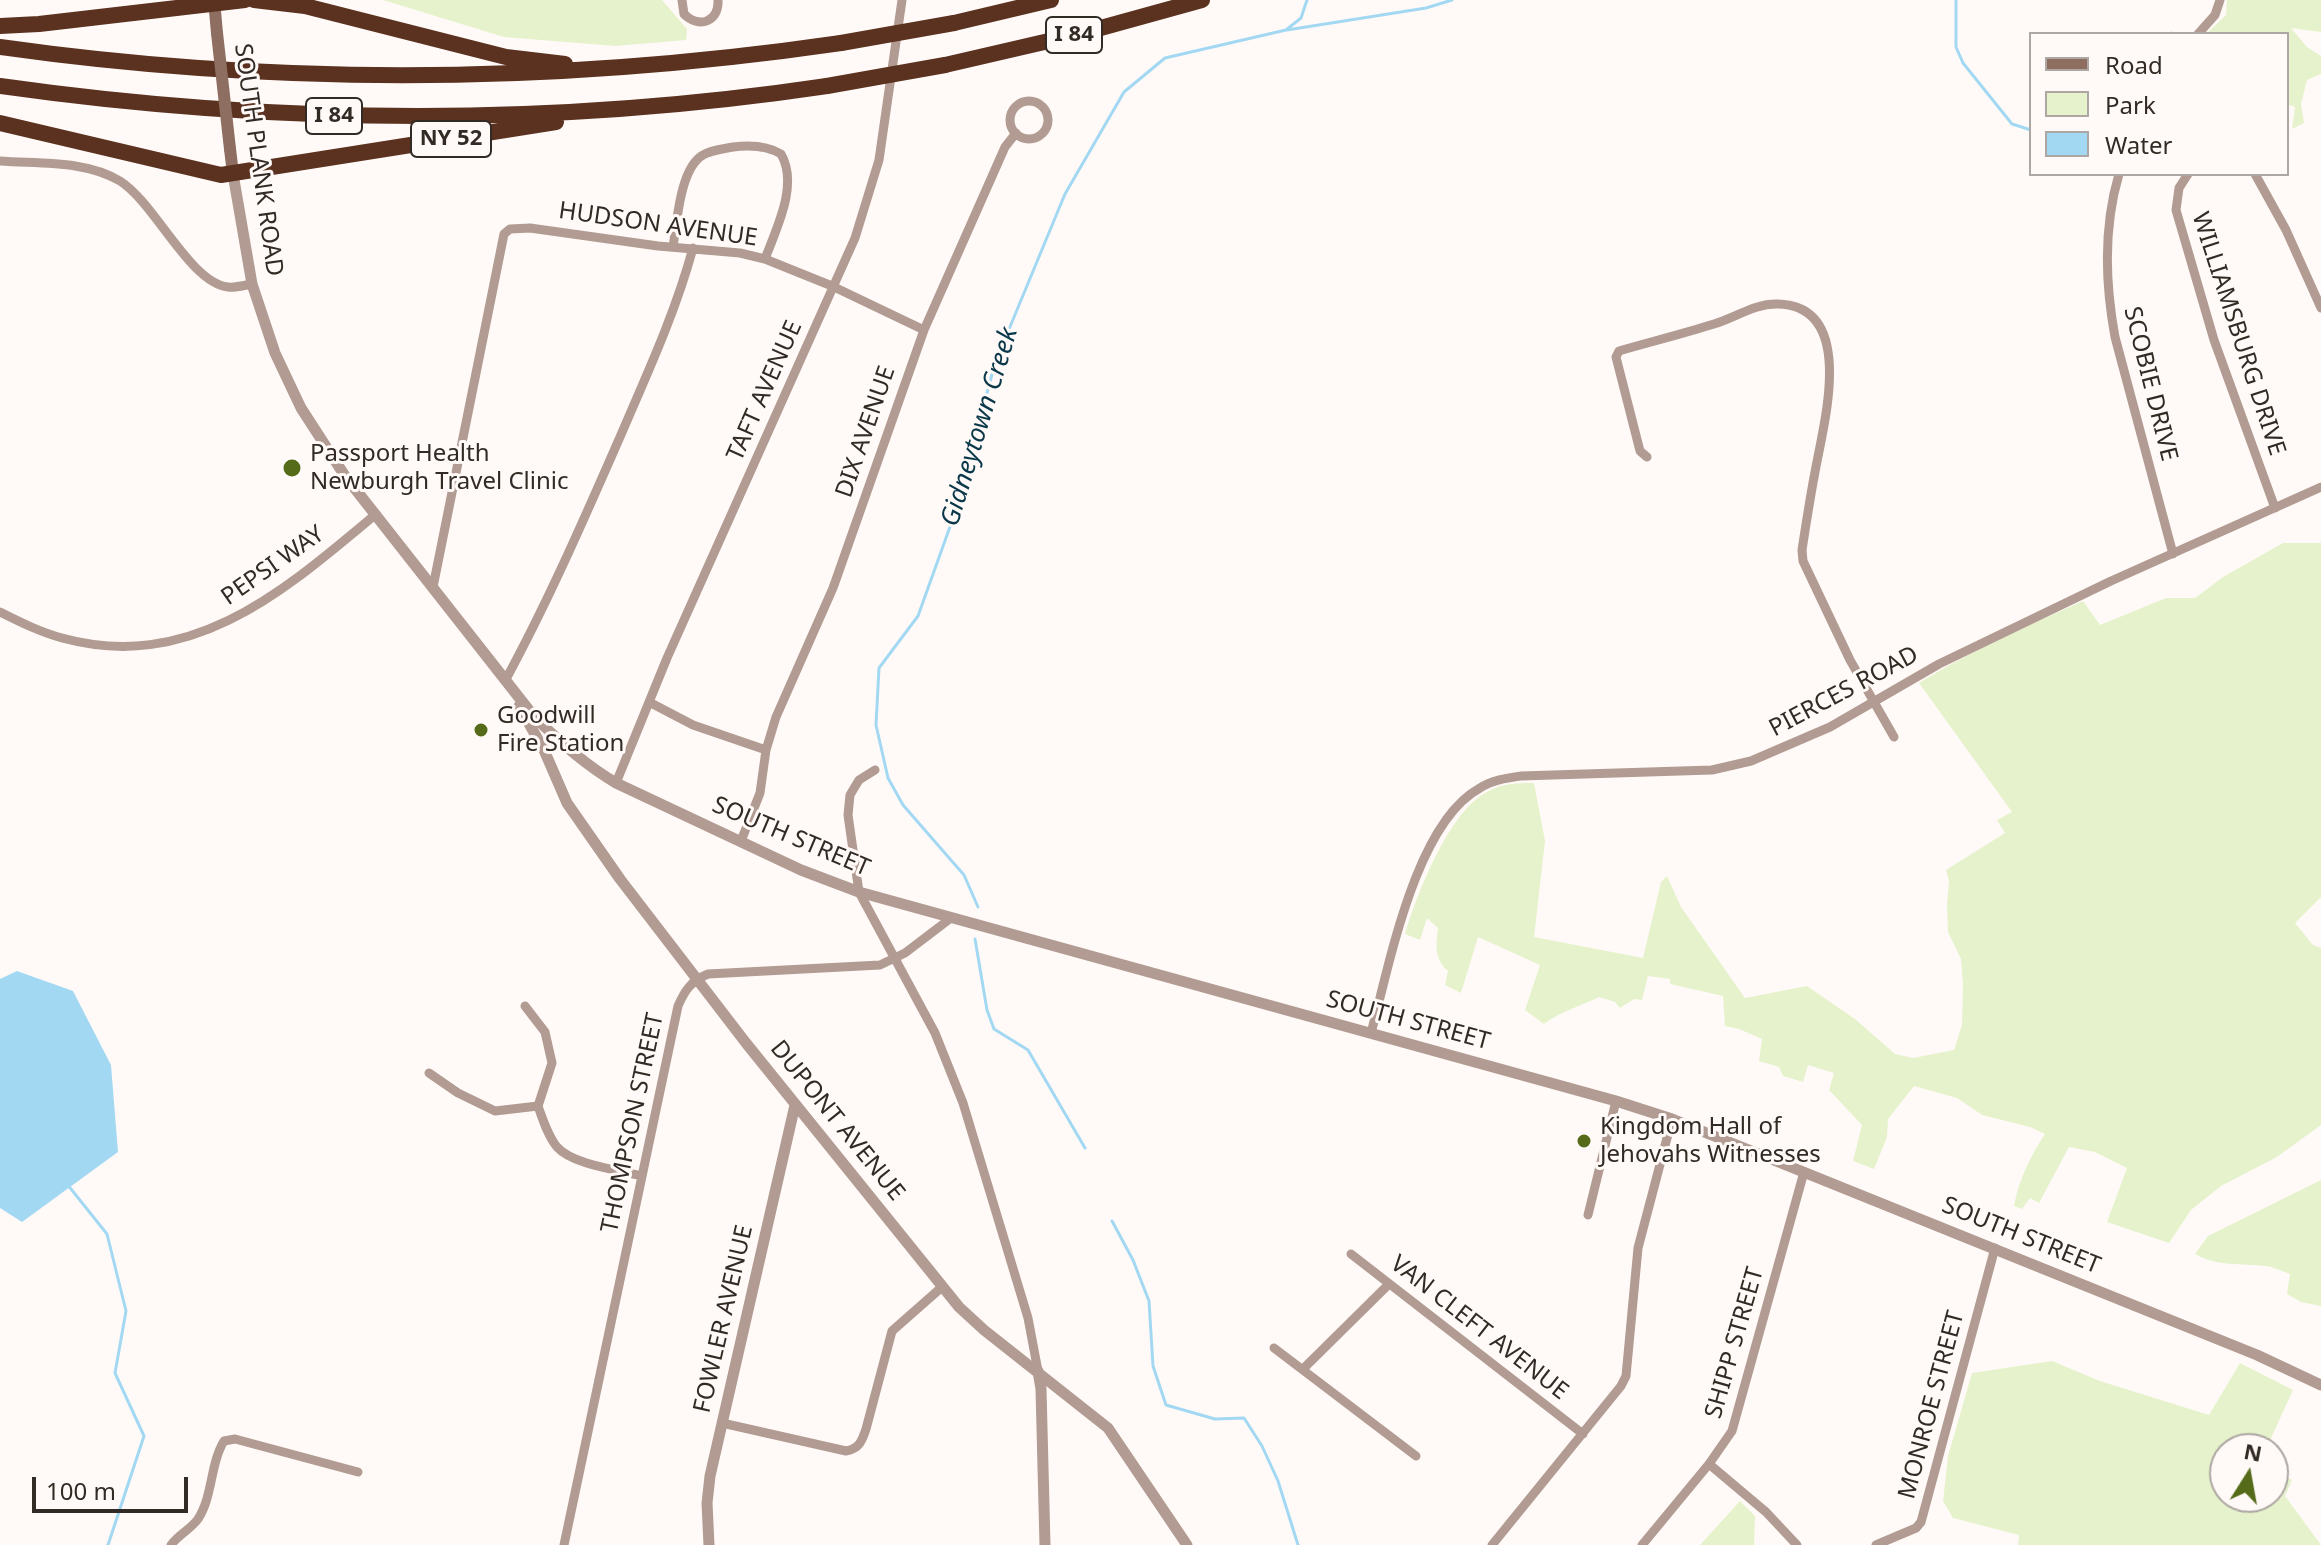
<!DOCTYPE html>
<style>
body{margin:0}
#map{position:relative;width:2321px;height:1545px;overflow:hidden;background:#fffaf7;font-family:"Noto Sans",sans-serif}
canvas{display:block}
.legend{position:absolute;left:2029px;top:32px;width:260px;height:144px;box-sizing:border-box;background:#fffaf7;border:2px solid #ada7a3;margin:0;padding:10px 14px;list-style:none;font-size:24px;color:#322a24}
.legend li{display:flex;align-items:center;gap:16px;height:40px}
.legend b{width:40px;border:2px solid #ada7a3}
.north{position:absolute;left:2209px;top:1433px;width:80px;height:80px;box-sizing:border-box;background:#fffaf7;border:2px solid #ada7a3;border-radius:50%;rotate:11deg;font-size:22px;font-weight:700;line-height:32px;text-align:center;color:#322a24}
.north::after{content:'';display:block;margin:auto;width:28px;height:36px;background:#556b1a;clip-path:polygon(50% 0,100% 100%,50% 72%,0 100%)}
.scale{position:absolute;left:32px;top:1477px;width:156px;height:36px;box-sizing:border-box;border:4px solid #322a24;border-top:0;padding-left:10px;font-size:24px;line-height:28px;white-space:nowrap;color:#322a24;-webkit-text-stroke:6px #fffaf7;paint-order:stroke}
</style>
<div id="map">
<canvas width="2321" height="1545"></canvas>
<ul class="legend">
<li><b style="height:10px;background:#8d6e60"></b>Road</li>
<li><b style="height:22px;background:#e6f2cb"></b>Park</li>
<li><b style="height:22px;background:#a3d8f3"></b>Water</li>
</ul>
<div class="north">N</div>
<div class="scale">100 m</div>
</div>
<script>
const g = document.querySelector('canvas').getContext('2d');
g.lineJoin = 'round';
function paint(path, color) { g.fillStyle = color; g.fill(path, 'evenodd'); }
function trace(path, color, width, dash) { g.strokeStyle = color; g.lineWidth = width; g.lineCap = dash ? 'butt' : 'round'; g.setLineDash(dash || []); g.stroke(path); }
function label(font, color, halo, rows, align = 'center') {
  g.font = font + ' "Noto Sans",sans-serif'; g.lineWidth = 6; g.setLineDash([]); g.textBaseline = 'middle'; g.strokeStyle = halo; g.fillStyle = color; for (const [text, x, y, turn = 0] of rows) {
    g.save(); g.translate(x, y); g.rotate((+turn || 0) * Math.PI / 180); g.textAlign = isNaN(turn) ? turn : align; if (halo) g.strokeText(text, 0, 0); g.fillText(text, 0, 0); g.restore();
  }
}
const green = new Path2D(`
 M383,0h279l25,29 -1,11 -71,6 -111,-9z
 M2227,0h94v32l-30,-4 16,19 14,9v18l-14,6 -6,24 3,19 -12,6 3,-22 -8,-3v-70h-81l20,-19z
 M2283,543h38v354l-26,26 18,22 8,3v177l-44,32 -56,29 -30,24 -22,33 -62,-21 20,-54 -32,-16 -26,-5 -30,56 -9,-5 -8,11 -8,-3c5,-27 16,-49 31,-72l-15,-7 -48,-12 -25,-17 -43,-12 -26,33 -1,18 -13,32 -21,-8 9,-36 -33,-35 5,-17 -26,-8 -5,17 -20,-6 -4,-9 -20,-6 3,-22 -23,-10 -14,-3 -2,-30 -53,-12v-5l-22,-3 -6,24 -8,-1 -14,9 -5,-6 -16,-5c-18,9 -42,16 -55,27l-19,-14 15,-45 -62,-28 -17,56 -16,-8 3,-14c-14,-12 -12,-26 -10,-43l-11,-10 -7,22 -15,-6c12,-40 44,-123 82,-142 15,-9 30,-9 47,-9l11,58 -11,96 109,21 18,-76 6,-6 14,31 64,91 62,-12 48,33 40,35 18,4 41,-8 8,-25 1,-40 -2,-26 -13,-27 -1,-27 2,-24 -3,-11 59,-37 -8,-13 15,-8 -93,-129c52,-32 108,-57 164,-82l17,24 66,-27h29l28,-21z
 M2321,1180v126l-20,-4 -14,-8 3,-20c-8,-3 -16,-7 -25,-8 -25,-3 -47,1 -70,-12l13,-18z
 M2052,1361l48,20 109,34 31,-52 53,27 -27,59h-41v48h48v-27l19,10 -7,16 36,49h-303l1,-10 -66,-17 -10,-17 5,-45 24,-83z
 M1740,1501l15,15 -1,29h-54z`);
const water = new Path2D(`
 M17,971l56,20 38,74 7,87 -96,70 -22,-14v-229z`);
const stream = new Path2D(`
 M1956,0v47l7,16 49,61 19,6
 M1287,30l139,-22 26,-8
 M2171,34v-1
 M978,907l-14,-32 -61,-70 -15,-27 -12,-53 3,-57 39,-52 38,-106 39,-147 70,-169 59,-102 41,-34 121,-28 15,-12 6,-18
 M975,939l12,71 7,19 34,21 57,98
 M67,1184l40,50 19,77 -11,62 29,63 -36,109
 M1112,1221l21,39 16,41 4,65 13,39 49,14 29,-1 18,28 16,35 20,64`);
const minor = new Path2D(`
 M682,0l2,14c15,15 35,8 34,-14
 M2198,34l17,-19 5,-15
 M1010 120a19 19 0 1 1 38 0a19 19 0 1 1-38 0Z
 M0,161c39,3 85,-1 120,20 35,22 70,102 108,106 8,1 17,-2 24,-3
 M2119,174c-16,54 -14,109 -4,163l58,217
 M2188,174l-9,14 -3,22 38,130 61,168
 M2255,174l31,56 35,78
 M673,247c4,-25 7,-79 30,-92 8,-5 20,-6 30,-8 16,-2 33,-2 48,7 18,31 -5,75 -16,105
 M1647,457l-7,-6 -24,-94 3,-6c31,-9 63,-17 95,-27 21,-6 41,-21 64,-20 80,2 45,122 37,168 -5,26 -9,52 -13,78l1,11 47,99 44,77
 M433,587l71,-353 6,-5 20,-1 128,18 82,7 25,6 67,27 92,44
 M0,612c20,10 40,20 62,26 129,35 221,-46 314,-124
 M505,681c43,-79 79,-162 115,-244 27,-63 55,-123 73,-189
 M649,702l44,23 73,25
 M875,770l-16,10 -9,15 -2,20 11,77 76,141 28,70 65,215 10,53
 M616,783l51,-125 188,-420 24,-78 23,-160
 M741,841l19,-48 6,-43 10,-33 57,-129 91,-258 81,-183 11,-14
 M525,1006l20,26 7,31 -14,43c5,14 10,30 19,41 16,18 62,23 85,29
 M1371,1033c18,-66 44,-210 109,-245 12,-8 27,-10 41,-12l191,-6 39,-9 79,-34 109,-63 172,-83 210,-94
 M429,1073l29,20 37,18 43,-5
 M1588,1215l28,-114
 M1351,1254l232,180
 M1274,1348l142,108
 M1303,1369l86,-85
 M722,1423l124,28c13,-2 16,-10 20,-22l26,-98 50,-44
 M1709,1464l57,48 31,33
 M171,1545c7,-10 20,-16 27,-26 15,-23 12,-55 26,-78l11,-2 123,33
 M564,1545l114,-539c7,-16 13,-25 30,-32l172,-9 25,-12 46,-35
 M1492,1545l129,-159 5,-10 12,-128 34,-129
 M1642,1545l67,-81 23,-33 72,-259
 M1876,1545l40,-17 5,-6 74,-274`);
const tertiary = new Path2D(`
 M233,174l19,110 23,69 26,55 44,68 187,238c26,27 52,50 84,69l185,87 58,22 757,209 56,18 585,236 64,30
 M519,706l25,44 23,53 53,76 126,164 213,264 25,23 124,98 79,117
 M1038,1371l3,18 4,156
 M709,1545l-2,-42 3,-27 85,-371`);
const secondary = new Path2D(`
 M214,0l3,33
 M230,149l3,25`);
const motorway = new Path2D(`
 M254,0l51,6 201,51 59,7
 M954,23l97,-23
 M0,26l39,-2 206,-24
 M0,47c282,40 559,37 841,-4
 M945,65l134,-31 123,-34
 M0,86c275,39 552,41 827,0
 M0,123l221,52 335,-53`);
const secondaryBridge = new Path2D(`
 M217,33l13,116`);
const motorwayBridge = new Path2D(`
 M841,43l113,-20
 M827,86l118,-21`);
const markers = [
 [292,468,10,"#556b1a"],
 [481,730,8,"#556b1a"],
 [1584,1141,8,"#556b1a"]
];
const shields = [
 [1074,35,56],
 [334,116,56],
 [451,139,80]
];
const shieldNames = [
 ["I 84",1074,35],
 ["I 84",334,116],
 ["NY 52",451,139]
];
const streetNames = [
 ["SOUTH PLANK ROAD",258,160,82],
 ["HUDSON AVENUE",658,225,8],
 ["WILLIAMSBURG DRIVE",2238,334,72],
 ["SCOBIE DRIVE",2150,384,76],
 ["TAFT AVENUE",765,391,-66],
 ["DIX AVENUE",866,432,-71],
 ["PEPSI WAY",273,566,-35],
 ["PIERCES ROAD",1844,692,-28],
 ["SOUTH STREET",791,837,23],
 ["SOUTH STREET",1408,1021,15],
 ["DUPONT AVENUE",837,1121,51],
 ["THOMPSON STREET",633,1123,-78],
 ["SOUTH STREET",2021,1236,22],
 ["FOWLER AVENUE",724,1319,-77],
 ["VAN CLEFT AVENUE",1479,1328,38],
 ["SHIPP STREET",1735,1343,-74],
 ["MONROE STREET",1932,1405,-75]
];
const poiNames = [
 ["Passport Health",310,454],
 ["Newburgh Travel Clinic",310,482],
 ["Goodwill",497,716],
 ["Fire Station",497,744],
 ["Kingdom Hall of",1600,1127],
 ["Jehovahs Witnesses",1600,1155]
];
const waterNames = [
 ["Gidneytown Creek",980,427,-73]
];
paint(green, '#e6f2cb');
paint(water, '#a3d8f3');
trace(stream, '#a3d8f3', 3);
trace(minor, '#b29b92', 9);
trace(tertiary, '#b29b92', 11);
trace(secondary, '#8d6e60', 12);
trace(motorway, '#5b3220', 16);
trace(secondaryBridge, '#8d6e60', 12);
trace(motorwayBridge, '#5b3220', 16);
for (const [x, y, r, color] of markers) { const dot = new Path2D(); dot.arc(x, y, r, 0, 2 * Math.PI); g.fillStyle = color; g.fill(dot); trace(dot, '#fffaf7', 3); }
for (const [x, y, w] of shields) { const box = new Path2D(); box.roundRect(x - w / 2, y - 18, w, 36, 6); g.fillStyle = '#fffaf7'; g.fill(box); trace(box, '#322a24', 2); }
label('bold 22px', '#322a24', null, shieldNames);
label('24px', '#322a24', '#fffaf7', streetNames);
label('24px', '#322a24', '#fffaf7', poiNames, 'left');
label('italic 26px', '#0a384a', '#fffaf7', waterNames);
</script>
